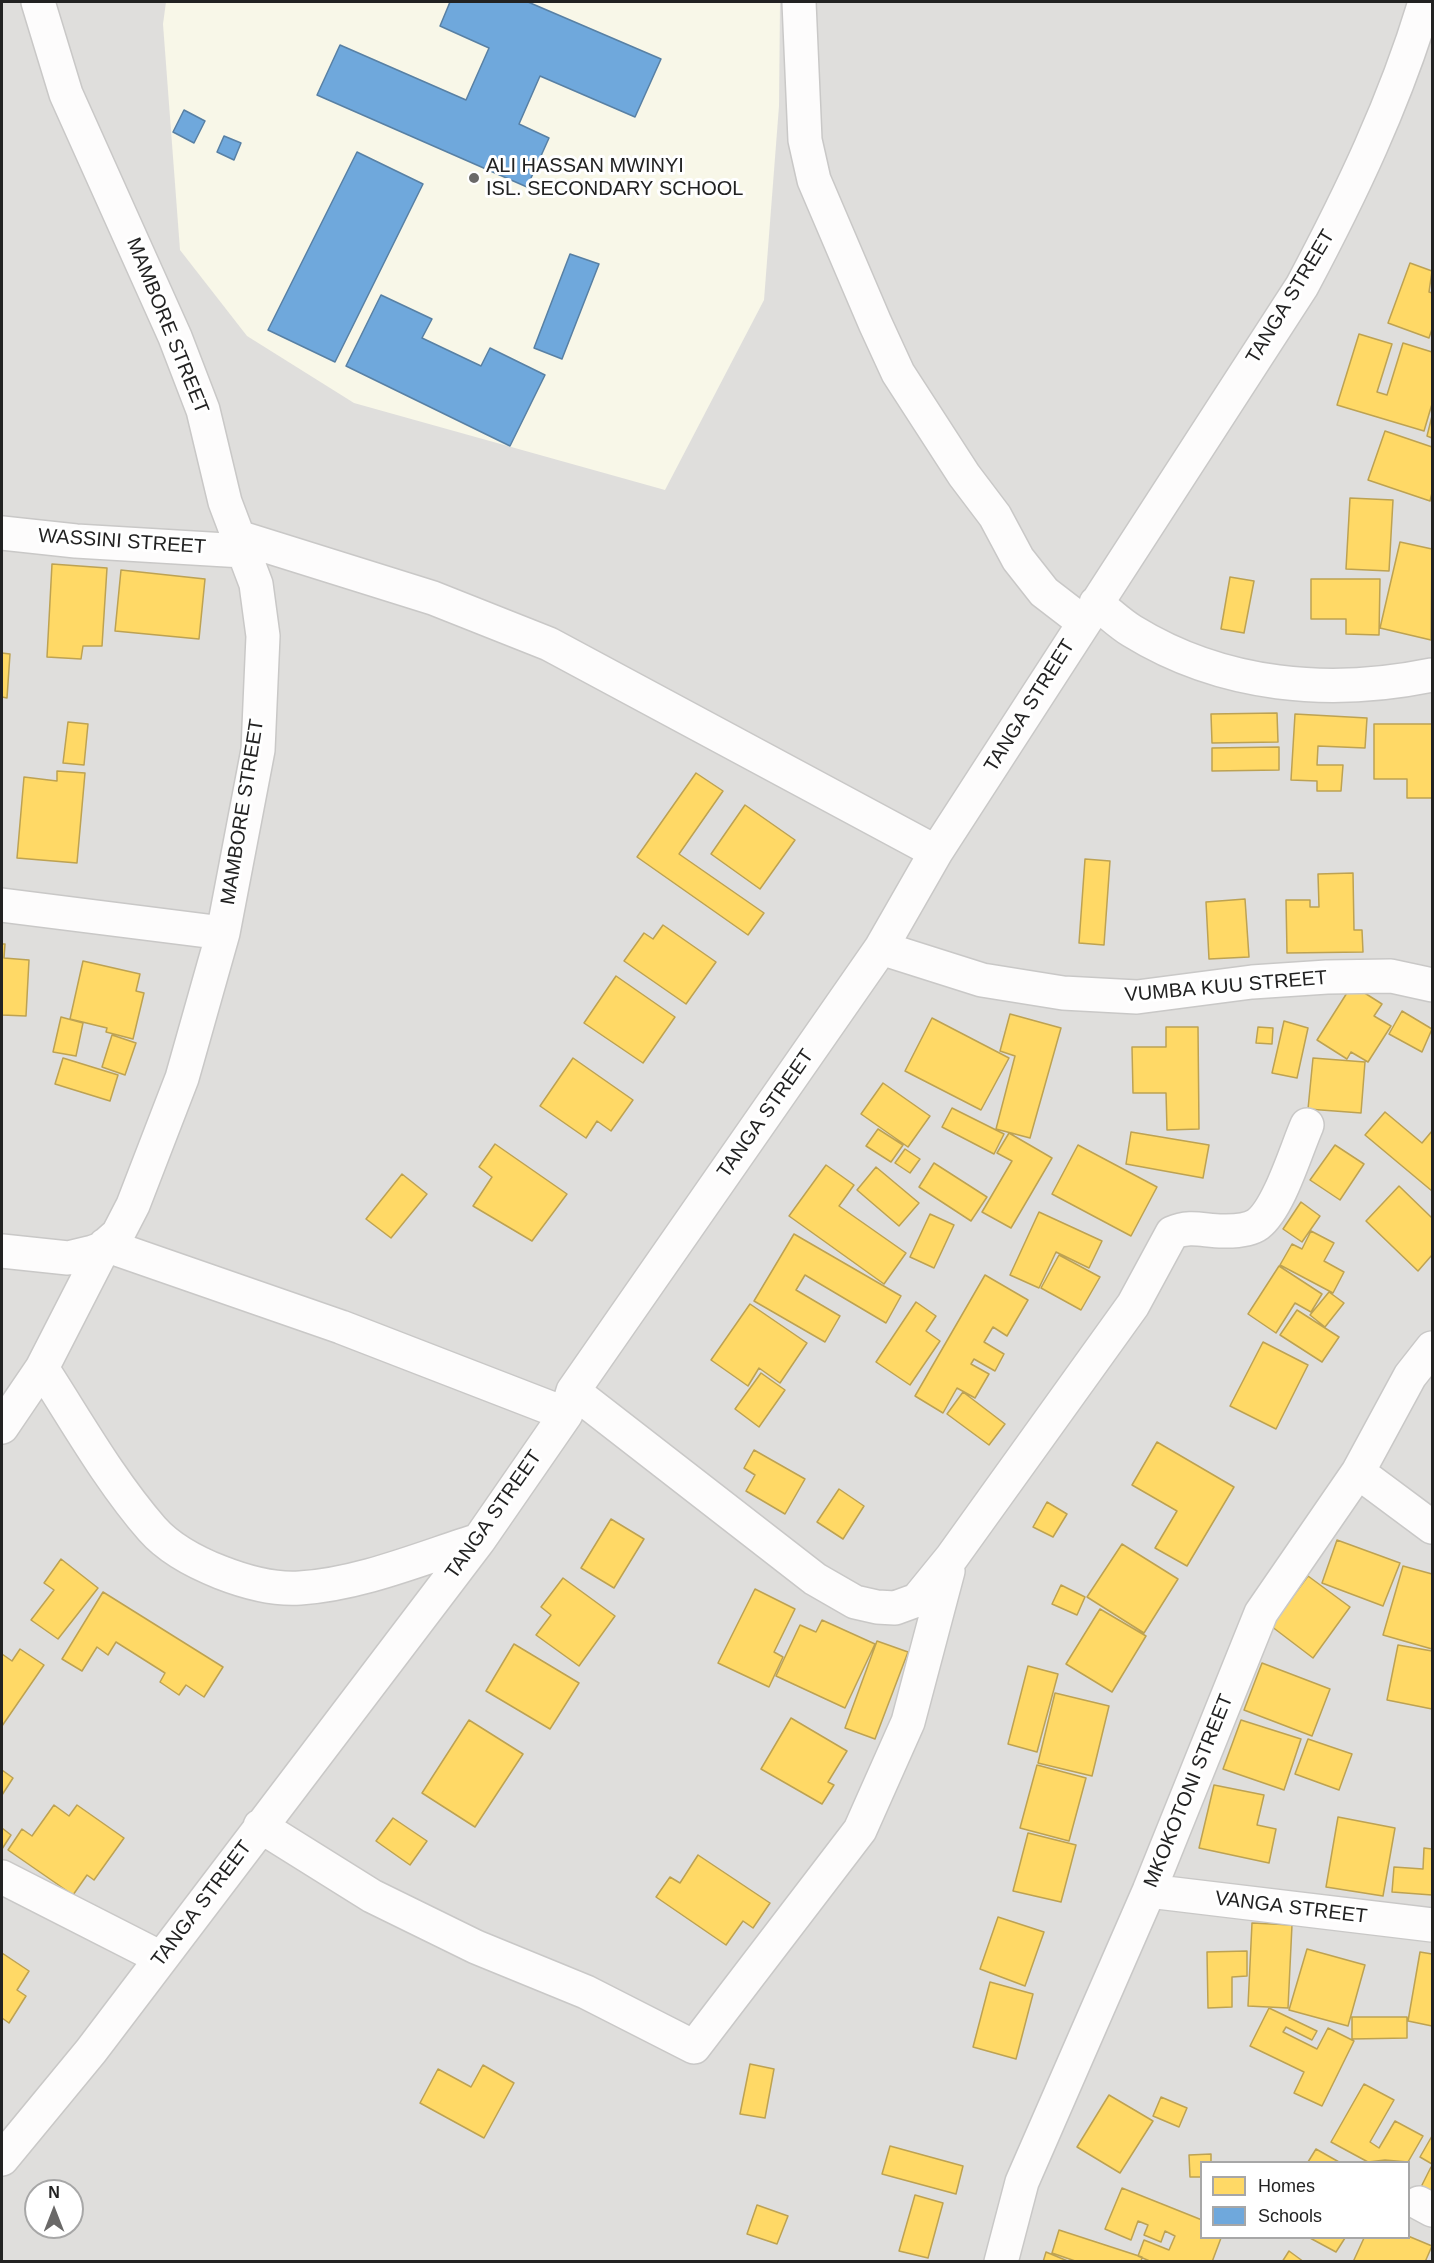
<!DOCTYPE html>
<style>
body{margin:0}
#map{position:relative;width:1434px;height:2263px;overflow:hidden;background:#f0eeeb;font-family:Helvetica,sans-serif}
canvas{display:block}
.frame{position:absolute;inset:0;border:3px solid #222;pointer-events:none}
.legend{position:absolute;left:1200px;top:2161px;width:210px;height:78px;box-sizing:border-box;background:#fff;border:2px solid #a7a7a7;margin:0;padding:8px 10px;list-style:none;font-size:18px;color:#222}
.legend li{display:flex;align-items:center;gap:12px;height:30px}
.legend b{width:30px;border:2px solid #a7a7a7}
.north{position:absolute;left:24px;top:2179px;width:60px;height:60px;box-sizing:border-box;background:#fff;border:2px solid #a7a7a7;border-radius:50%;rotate:0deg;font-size:16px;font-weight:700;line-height:24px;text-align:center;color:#222}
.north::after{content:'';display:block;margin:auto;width:21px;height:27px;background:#6a6968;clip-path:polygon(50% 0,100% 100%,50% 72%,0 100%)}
</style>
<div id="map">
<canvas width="1434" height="2263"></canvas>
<div class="frame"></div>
<ul class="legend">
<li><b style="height:16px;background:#ffd966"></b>Homes</li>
<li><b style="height:16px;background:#6fa8dc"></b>Schools</li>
</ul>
<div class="north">N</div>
</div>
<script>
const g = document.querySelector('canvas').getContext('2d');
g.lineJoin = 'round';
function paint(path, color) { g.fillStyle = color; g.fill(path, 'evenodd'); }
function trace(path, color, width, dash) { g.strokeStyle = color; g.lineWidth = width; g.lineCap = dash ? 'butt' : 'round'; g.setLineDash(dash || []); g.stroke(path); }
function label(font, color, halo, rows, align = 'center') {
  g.font = font + ' Helvetica,sans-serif'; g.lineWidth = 6; g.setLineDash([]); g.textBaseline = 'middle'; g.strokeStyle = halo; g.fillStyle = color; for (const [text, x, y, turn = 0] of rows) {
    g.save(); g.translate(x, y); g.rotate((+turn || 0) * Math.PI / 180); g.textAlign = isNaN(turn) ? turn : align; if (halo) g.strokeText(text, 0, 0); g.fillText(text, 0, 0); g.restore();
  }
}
const residential = new Path2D(`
 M2,2h1430v2259l-1430,1zM1202,2162h206v76h-206zM36,2191h36v36h-36z`);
const education = new Path2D(`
 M166,2h614l-1,104 -15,194 -99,190 -311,-87 -107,-67 -67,-86 -17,-226z`);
const homes = new Path2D(`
 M1410,263l22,8 -3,21 3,1v36l-3,9 -41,-15z
 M1359,334l33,10 -15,48 10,3 16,-52 29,9v52l-8,27 -87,-26z
 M1432,416v22l-5,-2z
 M1385,431l47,16v46l-2,8 -62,-21z
 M1350,498l43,2 -4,71 -43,-2z
 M1400,542l32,7 -1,91 -51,-12z
 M52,564l55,4 -5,78h-19l-2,13 -34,-2z
 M121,570l84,9 -6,60 -84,-8z
 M1230,577l24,4 -10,52 -23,-4z
 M1311,579h69l-1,56 -33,-1v-15h-35z
 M2,653l8,1 -3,44 -5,-1z
 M1277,713l1,29 -66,1 -1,-29z
 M1295,714l72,4 -2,30 -47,-2 -1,19h26l-2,26h-24v-10l-26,-1z
 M68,722l20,2 -4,41 -21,-2z
 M1374,724h58v74h-25v-19h-33z
 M1279,747v23l-67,1v-23z
 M57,771l28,2 -8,90 -60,-5 7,-81 33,4z
 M696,773l27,18 -44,63 85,59 -16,22 -111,-78z
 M745,805l50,35 -35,49 -49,-35z
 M1085,859l25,2 -6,84 -25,-2z
 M1353,873l1,57h8l1,22 -76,1 -1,-53h24v7h9l-1,-33z
 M1245,899l4,58 -40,2 -3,-57z
 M663,925l53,37 -30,42 -62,-43 20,-28 9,6z
 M2,944h3l-1,14 25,2 -3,56 -24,-1z
 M83,961l57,13 -4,17 8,2 -11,46 -27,-7 1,-4 -37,-9z
 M616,976l59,41 -32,46 -59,-40z
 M1352,985l30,19 -8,12 17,10 -23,36 -17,-10 -4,7 -30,-19z
 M1402,1011l30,18 -10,23 -33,-18z
 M1010,1014l51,14 -31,110 -34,-9 19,-73 -15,-5z
 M61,1017l22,6 -7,33 -23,-4z
 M932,1018l77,40 -28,52 -76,-39z
 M1284,1021l24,7 -11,50 -25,-5z
 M1166,1027h32l1,102 -32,1 -1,-37h-33l-1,-46h34z
 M1258,1027l15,1 -1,16 -16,-1z
 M112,1035l24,8 -11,32 -23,-8z
 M63,1058l55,17 -8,26 -55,-17z
 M573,1058l60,42 -22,31 -14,-10 -11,17 -46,-32z
 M1313,1058l52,4 -4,51 -53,-4z
 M883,1083l47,33 -22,31 -47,-33z
 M952,1108l52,26 -10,20 -52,-27z
 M1385,1112l37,31 10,-12v60l-67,-56z
 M878,1129l25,16 -12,17 -25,-16z
 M1131,1132l78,13 -6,33 -77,-14z
 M1009,1133l43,25 -41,70 -29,-16 30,-51 -15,-8z
 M495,1144l72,50 -35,47 -59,-35 19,-29 -13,-10z
 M1078,1145l79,42 -26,49 -79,-42z
 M1335,1145l29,19 -24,36 -30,-20z
 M905,1149l15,10 -10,14 -15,-10z
 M934,1163l53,34 -16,24 -52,-34z
 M826,1165l28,20 -15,21 67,47 -22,31 -95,-68z
 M876,1167l43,36 -20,23 -42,-36z
 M402,1174l25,20 -36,44 -25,-19z
 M1399,1186l33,32v37l-14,16 -52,-50z
 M1301,1202l19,14 -18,26 -19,-13z
 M1039,1212l63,29 -13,27 -33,-16 -17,36 -29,-13z
 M930,1214l24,11 -20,43 -24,-11z
 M1311,1231l23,12 -10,18 20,11 -11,21 -53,-28 12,-21 10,5z
 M794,1234l107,62 -15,27 -81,-48 -9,15 44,26 -15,26 -71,-41z
 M1059,1255l41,22 -19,33 -40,-22z
 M1279,1266l43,28 -11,18 -16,-9 -19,30 -28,-19z
 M985,1275l43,25 -21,36 -14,-9 -9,15 20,12 -9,17 -21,-12 -3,5 18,10 -14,24 -18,-10 -14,25 -28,-17z
 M1329,1292l15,11 -19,24 -15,-12z
 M916,1302l20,14 -10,15 14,10 -30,44 -34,-23z
 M750,1304l57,39 -27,40 -21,-15 -11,18 -37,-26z
 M1297,1310l42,27 -17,25 -42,-27z
 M1263,1342l45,23 -32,64 -46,-23z
 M761,1373l24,17 -26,37 -24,-18z
 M963,1392l42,32 -16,21 -42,-31z
 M1157,1442l77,45 -47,79 -32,-18 22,-37 -45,-26z
 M754,1450l51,29 -20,35 -39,-23 9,-16 -11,-7z
 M839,1489l25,17 -21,33 -26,-17z
 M1047,1502l20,12 -14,23 -20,-10z
 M611,1519l33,20 -30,49 -33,-20z
 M1337,1540l63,23 -17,43 -61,-23z
 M1122,1544l56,35 -34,54 -57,-36z
 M61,1559l37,29 -40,51 -27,-19 23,-30 -10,-7z
 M1403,1566l29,8v75l-49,-14z
 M1308,1576l42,31 -37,51 -42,-32z
 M563,1578l52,38 -36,50 -43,-31 15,-20 -10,-8z
 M1061,1585l24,12 -8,18 -25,-11z
 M755,1589l40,20 -21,43 9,5 -14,30 -51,-24z
 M103,1592l120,75 -19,30 -18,-12 -7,10 -19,-13 5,-9 -49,-31 -8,13 -11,-8 -15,24 -20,-12z
 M1100,1609l46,27 -34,56 -46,-28z
 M822,1620l53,24 -30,64 -69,-32 24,-51 16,7z
 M877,1641l31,11 -33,87 -30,-11z
 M514,1644l65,39 -29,46 -64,-38z
 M1398,1645l34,6v58l-45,-9z
 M20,1649l24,16 -42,61v-72l10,7z
 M1262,1663l68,26 -18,47 -68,-26z
 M1028,1666l30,8 -21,78 -29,-8z
 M1055,1693l54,13 -17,70 -54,-13z
 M791,1718l56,33 -19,31 6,3 -12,19 -61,-35z
 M469,1720l54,34 -48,73 -53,-34z
 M1241,1720l60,19 -17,51 -61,-21z
 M1308,1739l44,15 -13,36 -44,-16z
 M1037,1765l49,13 -17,63 -49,-13z
 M2,1770l11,8 -11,17z
 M1214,1785l50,10 -7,30 19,4 -7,34 -70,-15z
 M54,1805l15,11 8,-11 47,33 -30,42 -7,-5 -14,20 -65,-45 14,-21 10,7z
 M1338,1817l57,11 -12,68 -57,-9z
 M393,1818l34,23 -17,24 -34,-24z
 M2,1828l9,7 -9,14z
 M1028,1833l48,12 -15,57 -48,-11z
 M1424,1848l8,1v46l-40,-3 2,-25 29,2z
 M698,1855l72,48 -17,25 -10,-7 -17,24 -70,-48 14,-20 10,6z
 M998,1917l46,15 -19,54 -45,-17z
 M1252,1923l40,2 -4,83 -40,-2z
 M1307,1949l58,16 -17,61 -59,-16z
 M1247,1951v25l-15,1v30l-24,1 -1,-56z
 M1420,1952l12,2v72l-24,-5z
 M2,1953l27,18 -12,19 9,6 -17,27 -7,-5z
 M990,1982l43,12 -17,65 -43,-12z
 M1269,2008l48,23 -5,9 -26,-13 -3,5 34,17 11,-21 26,13 -32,65 -28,-13 10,-21 -54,-26z
 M1352,2017h55v21l-55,1z
 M750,2064l24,5 -9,49 -25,-4z
 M483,2065l31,18 -30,55 -64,-35 18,-34 33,18z
 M1364,2084l30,16 -24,42 9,6 16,-27 28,15 -15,26 -23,-2 -17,2 -37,-20z
 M1109,2095l44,26 -33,52 -43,-26z
 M1161,2097l26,11 -8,19 -26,-11z
 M1432,2136v28l-12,-7z
 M890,2146l73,20 -7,28 -74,-20z
 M1316,2149l23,13h-31z
 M1211,2154v8h-9v15h-12l-1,-22z
 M1431,2167l1,1v34l-15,-7z
 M1122,2188l80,32v18h19l-9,24h-60l-14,-6 6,-16 25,10 6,-14 -10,-5 -4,11 -17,-7 4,-10 -10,-4 -7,19 -26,-11z
 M915,2195l28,8 -15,55 -29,-7z
 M757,2205l31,11 -11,28 -30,-10z
 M1059,2230l83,27 -1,5h-63l-26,-9z
 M1408,2236l24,10 -7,16h-72l11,-24z
 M1310,2238h35l-9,14z
 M1289,2251l15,11h-22z
 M1046,2252l24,10h-27z`);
const schools = new Path2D(`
 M450,2h78l133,57 -26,58 -95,-41 -21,48 30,14 -22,49 -210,-92 23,-50 126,55 23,-52 -49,-22z
 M184,110l21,11 -11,22 -21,-11z
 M224,136l17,7 -7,17 -17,-8z
 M357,152l66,32 -88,178 -67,-32z
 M570,254l29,10 -37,95 -28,-11z
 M381,295l51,24 -10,19 59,28 9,-18 55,27 -35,71 -164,-80z`);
const street = new Path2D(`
 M799,2l6,138 9,40 61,143 23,50 66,102 31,41 23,43 26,33 39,30
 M2,533l74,8 167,10
 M238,537l195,61 116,46 387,208
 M1096,603c12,9 23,20 36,28 91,56 198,65 300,44
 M2,905l221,28
 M881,948l101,32 81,13 74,4 115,-15 75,-5 64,-1 41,9
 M2,1251l66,7 25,-6 8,-3 17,-15 15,-29 49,-127 41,-145 35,-183 5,-114 -7,-52 -31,-82 -22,-92 -28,-73 -109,-243 -28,-92
 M42,1368c35,54 68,113 110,161 30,34 104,62 148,59 61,-4 122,-30 179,-48
 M573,1391l242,188 40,23 22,5 18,1 22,-8 35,-43 181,-252 39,-72c20,-9 34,-1 54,-2 9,0 24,-1 32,-7 21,-16 38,-74 49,-99
 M2,1427l40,-59 63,-123 236,82 225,87
 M1358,1472l74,55
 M260,1826l112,70 104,51 110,45 108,55 166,-217 48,-108 40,-151
 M2,1877l159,81
 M1149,1891l283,34
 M2,2159l89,-108 388,-511 87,-126 7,-23 308,-443 55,-96 366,-566c49,-92 93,-184 123,-284
 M1419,2203l13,7
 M1001,2262l21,-80 127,-291 112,-278 97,-141 52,-96 22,-28`);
const markers = [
 [474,178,6,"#6a6968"]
];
const poiNames = [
 ["ALI HASSAN MWINYI",486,166],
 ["ISL. SECONDARY SCHOOL",486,189]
];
const streetNames = [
 ["TANGA STREET",1291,297,-59],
 ["MAMBORE STREET",167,326,68],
 ["WASSINI STREET",122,542,4],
 ["TANGA STREET",1030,706,-58],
 ["MAMBORE STREET",243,812,-81],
 ["VUMBA KUU STREET",1226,987,-5],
 ["TANGA STREET",766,1114,-55],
 ["TANGA STREET",494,1515,-55],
 ["MKOKOTONI STREET",1189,1791,-68],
 ["TANGA STREET",202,1904,-53],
 ["VANGA STREET",1291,1908,7]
];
paint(residential, '#dfdedc');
paint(education, '#f8f7e8');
paint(homes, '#ffd966');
trace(homes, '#bda252', 1.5);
paint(schools, '#6fa8dc');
trace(schools, '#5880a4', 1.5);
trace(street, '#c9c8c7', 36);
trace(street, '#fdfcfc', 33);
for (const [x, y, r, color] of markers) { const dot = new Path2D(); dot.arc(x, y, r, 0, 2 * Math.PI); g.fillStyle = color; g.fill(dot); trace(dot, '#fff', 2); }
label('20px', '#222', '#fff', poiNames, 'left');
label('20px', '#222', '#fff', streetNames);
</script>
